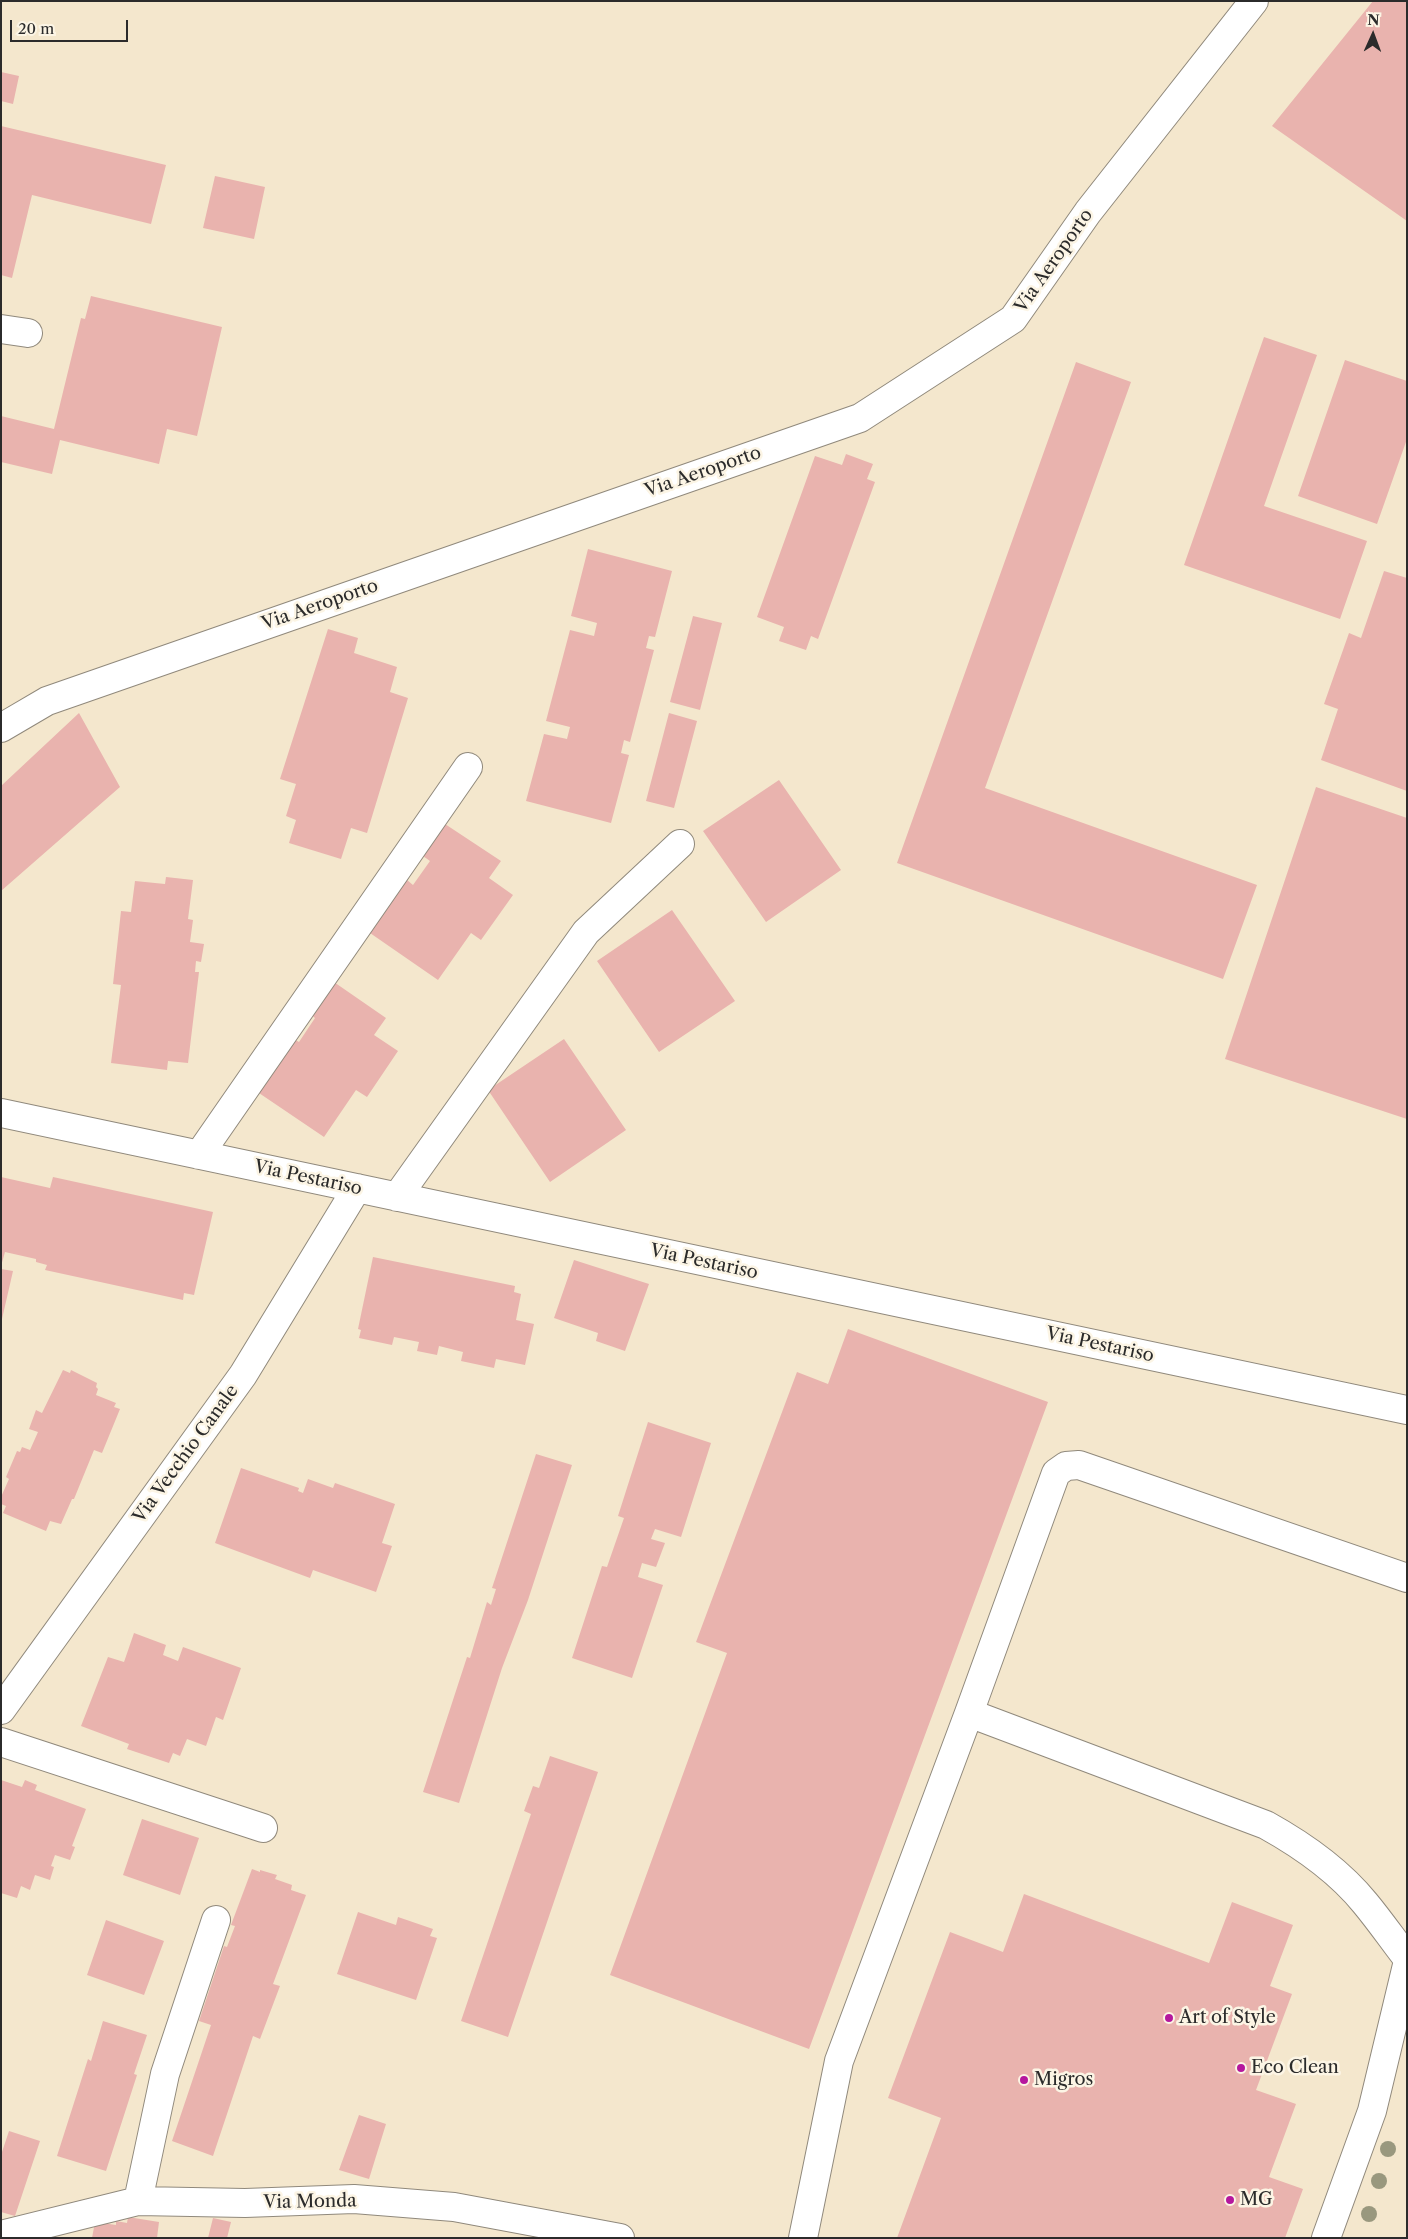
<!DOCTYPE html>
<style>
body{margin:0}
#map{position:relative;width:1408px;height:2239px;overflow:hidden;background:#f4e7cd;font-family:"Libre Caslon Text",serif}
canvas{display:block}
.frame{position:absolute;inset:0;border:2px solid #2b2b2b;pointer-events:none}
.north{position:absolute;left:1348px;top:10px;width:50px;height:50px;-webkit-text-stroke:4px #fcf5e5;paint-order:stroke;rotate:2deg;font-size:14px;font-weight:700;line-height:20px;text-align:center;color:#2b2b2b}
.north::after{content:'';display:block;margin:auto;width:18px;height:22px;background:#2b2b2b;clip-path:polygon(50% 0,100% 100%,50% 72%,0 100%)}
.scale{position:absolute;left:10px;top:20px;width:118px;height:22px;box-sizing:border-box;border:2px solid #2b2b2b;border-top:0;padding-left:6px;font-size:15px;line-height:18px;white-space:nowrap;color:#2b2b2b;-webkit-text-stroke:4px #fcf5e5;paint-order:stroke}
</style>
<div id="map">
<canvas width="1408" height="2239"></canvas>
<div class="frame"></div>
<div class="north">N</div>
<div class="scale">20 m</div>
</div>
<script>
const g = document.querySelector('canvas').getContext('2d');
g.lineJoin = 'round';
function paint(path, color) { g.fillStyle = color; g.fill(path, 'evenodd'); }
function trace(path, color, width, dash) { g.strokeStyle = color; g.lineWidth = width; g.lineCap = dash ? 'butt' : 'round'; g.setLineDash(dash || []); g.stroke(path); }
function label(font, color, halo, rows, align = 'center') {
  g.font = font + ' "Libre Caslon Text",serif'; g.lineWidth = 5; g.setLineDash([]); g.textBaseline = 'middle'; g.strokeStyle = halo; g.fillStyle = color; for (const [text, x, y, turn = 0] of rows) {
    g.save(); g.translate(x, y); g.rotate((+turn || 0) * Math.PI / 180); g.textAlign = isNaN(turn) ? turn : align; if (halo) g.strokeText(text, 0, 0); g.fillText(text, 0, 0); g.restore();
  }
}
const building = new Path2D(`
 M1373,1h34v220l-135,-95z
 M1,72l18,4 -6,28 -12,-3z
 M1,126l165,39 -15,59 -119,-29 -20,83 -11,-3z
 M215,176l50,11 -11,52 -51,-11z
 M91,296l131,31 -25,109 -30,-7 -8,35 -99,-24 -8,34 -51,-12v-46l53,13 27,-111 4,1z
 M1264,337l53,18 -53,151 103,35 -27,78 -156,-54z
 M1345,360l62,21v58l-30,85 -79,-28z
 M1076,362l55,20 -146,406 272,97 -34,94 -326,-116z
 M846,454l27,10 -6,15 8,3 -57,157 -7,-3 -5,14 -27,-9 5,-14 -27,-10 58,-161 27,9z
 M588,549l84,22 -17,66 -6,-1 -3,12 8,2 -24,92 -6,-2 -3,13 8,2 -18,68 -85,-22 18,-67 23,5 3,-12 -24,-6 24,-91 24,6 3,-13 -26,-7z
 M1384,571l23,7v213l-86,-31 17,-51 -14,-5 25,-71 12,5z
 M693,616l29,7 -22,87 -30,-8z
 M328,629l30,9 -4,15 43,14 -7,25 18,6 -41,135 -16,-5 -10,31 -52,-16 7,-23 -10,-4 10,-32 -16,-5z
 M79,713l41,74 -119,104v-105z
 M669,713l28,8 -23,87 -28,-7z
 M779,780l62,90 -75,52 -63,-91z
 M1316,787l91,31v301l-182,-60z
 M445,824l56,37 -12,17 24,17 -32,45 -10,-7 -33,47 -68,-47 37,-53 6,5 17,-24 -7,-5z
 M166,877l27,3 -5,39 5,1 -3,22 14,2 -3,18 -5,-1 -1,11h4l-11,91 -20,-2 -1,9 -56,-7 10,-78 -8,-1 8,-73 10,1 4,-31 30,3z
 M672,910l63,91 -76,51 -62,-91z
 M331,980l55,38 -12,17 24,16 -31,46 -11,-7 -32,47 -68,-46 36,-53 7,4 16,-24 -6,-5z
 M564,1039l62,91 -76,52 -62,-92z
 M1,1177l49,11 3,-11 160,35 -19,83 -10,-2 -1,7 -138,-30 2,-5 -11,-3v-3l-31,-7 -4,14z
 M373,1257l142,29 -1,6 7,2 -5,26 18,4 -9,41 -29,-6 -2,9 -33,-7 2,-9 -24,-6 -2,9 -20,-4 2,-9 -25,-5 -2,8 -33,-7 2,-8 -3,-1z
 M574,1260l75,24 -24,67 -29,-10 2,-8 -44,-15z
 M1,1269l12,2 -11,48h-1z
 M848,1329l200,73 -239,647 -199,-74 117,-322 -31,-11 101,-270 31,12z
 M63,1370l7,3 1,-3 26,13 -1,4 2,2 -2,6 20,8 -2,4 6,2 -18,44 -8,-3 -20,49h-2l-11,25 -11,-3 -4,10 -43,-18 3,-7 -5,-2v-7l8,-18 -3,-2 11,-26 3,1 2,-5 8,3 8,-18 -9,-3 7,-19 6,3z
 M648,1422l63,21 -30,94 -26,-8 -4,10 14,4 -9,24 -14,-4 -4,14 25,8 -31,93 -60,-20 30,-92 5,1 17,-49 -6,-2z
 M536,1454l36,11 -44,135 -26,68 -43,135 -36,-11 44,-135 3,1 17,-56 4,3 5,-16 -4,-1z
 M241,1468l58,20 -1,3 5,2 5,-14 25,9 2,-5 60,21 -13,39 10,3 -16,46 -63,-22 -3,8 -95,-35z
 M134,1633l32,12 -3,10 15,6 5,-14 58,21 -18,52 -7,-3 -10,29 -19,-7 -7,17 -7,-3 -4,10 -42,-14 2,-5 -48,-18 27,-69 16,5z
 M550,1756l48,16 -90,265 -47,-16 70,-207 -7,-3 9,-25 6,2z
 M1,1780l21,7 3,-7 12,5 -2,5 51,19 -14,37 3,1 -5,13 -15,-5 -4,11 3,1 -4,13 -15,-5 -5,15 -9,-4 -4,12 -16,-5z
 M142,1819l57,19 -19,57 -57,-20z
 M252,1869l8,3v-2l17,5 -2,4 17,6 -1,5 15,5 -33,89 7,2 -20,53 -7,-3 -40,120 -41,-15 39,-116 -12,-4 25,-75 3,1 8,-21 -4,-1z
 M1024,1894l185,69 23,-61 61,23 -23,61 22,8 -36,96 40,14 -27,73 34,12 -18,49h-388l44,-120 -53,-20 62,-166 53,20z
 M358,1912l38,13 2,-8 35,12 -3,7 7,2 -21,62 -79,-26z
 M106,1920l58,21 -20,54 -57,-20z
 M103,2021l44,14 -13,39 3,1 -31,96 -49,-15 31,-97 3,2z
 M359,2115l27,9 -17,55 -30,-9z
 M9,2131l31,10 -25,75 -14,-4v-57z
 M128,2217l31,5 -2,16h-65l3,-16 21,3v-4l11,2z
 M213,2218l18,4 -4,16h-19z`);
const minor = new Path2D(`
 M1,329l27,4
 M1,728l46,-27 813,-283 153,-99 75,-107 166,-211
 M1,1113l1406,297
 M199,1155l269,-388
 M397,1197l189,-265 94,-88
 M1,1710l242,-335 114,-187
 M969,1713l297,112c36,20 73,46 99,78 15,18 28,37 42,55
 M1,1742l262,86
 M138,2201l27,-127 51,-154
 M1,2235l137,-34 107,2 109,-4 100,8 166,31
 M803,2238l36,-177 130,-348 87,-240 10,-7 13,-1 328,113
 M1326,2238l46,-127 35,-146`);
const trees = [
 [1388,2149],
 [1379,2181],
 [1369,2214]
];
const markers = [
 [1169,2018,5,"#b5179e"],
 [1241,2068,5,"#b5179e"],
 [1024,2080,5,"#b5179e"],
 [1230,2200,5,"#b5179e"]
];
const streetNames = [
 ["Via Aeroporto",1054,261,-55],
 ["Via Aeroporto",703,472,-19],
 ["Via Aeroporto",320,605,-19],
 ["Via Pestariso",308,1178,12],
 ["Via Pestariso",704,1262,12],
 ["Via Pestariso",1100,1345,12],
 ["Via Vecchio Canale",186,1454,-54],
 ["Via Monda",310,2202,-1]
];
const poiNames = [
 ["Art of Style",1179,2018],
 ["Eco Clean",1251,2068],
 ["Migros",1034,2080],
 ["MG",1240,2200]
];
paint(building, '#e9b3ae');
trace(minor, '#90897c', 30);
trace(minor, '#fff', 28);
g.fillStyle = '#99987e';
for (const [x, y] of trees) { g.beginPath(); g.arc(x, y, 8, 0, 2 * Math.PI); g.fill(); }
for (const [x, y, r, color] of markers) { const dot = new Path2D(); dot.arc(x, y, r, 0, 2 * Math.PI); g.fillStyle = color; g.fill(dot); trace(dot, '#fcf5e5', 2); }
label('18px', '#2b2b2b', '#fcf5e5', streetNames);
label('18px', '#2b2b2b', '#fcf5e5', poiNames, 'left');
</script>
